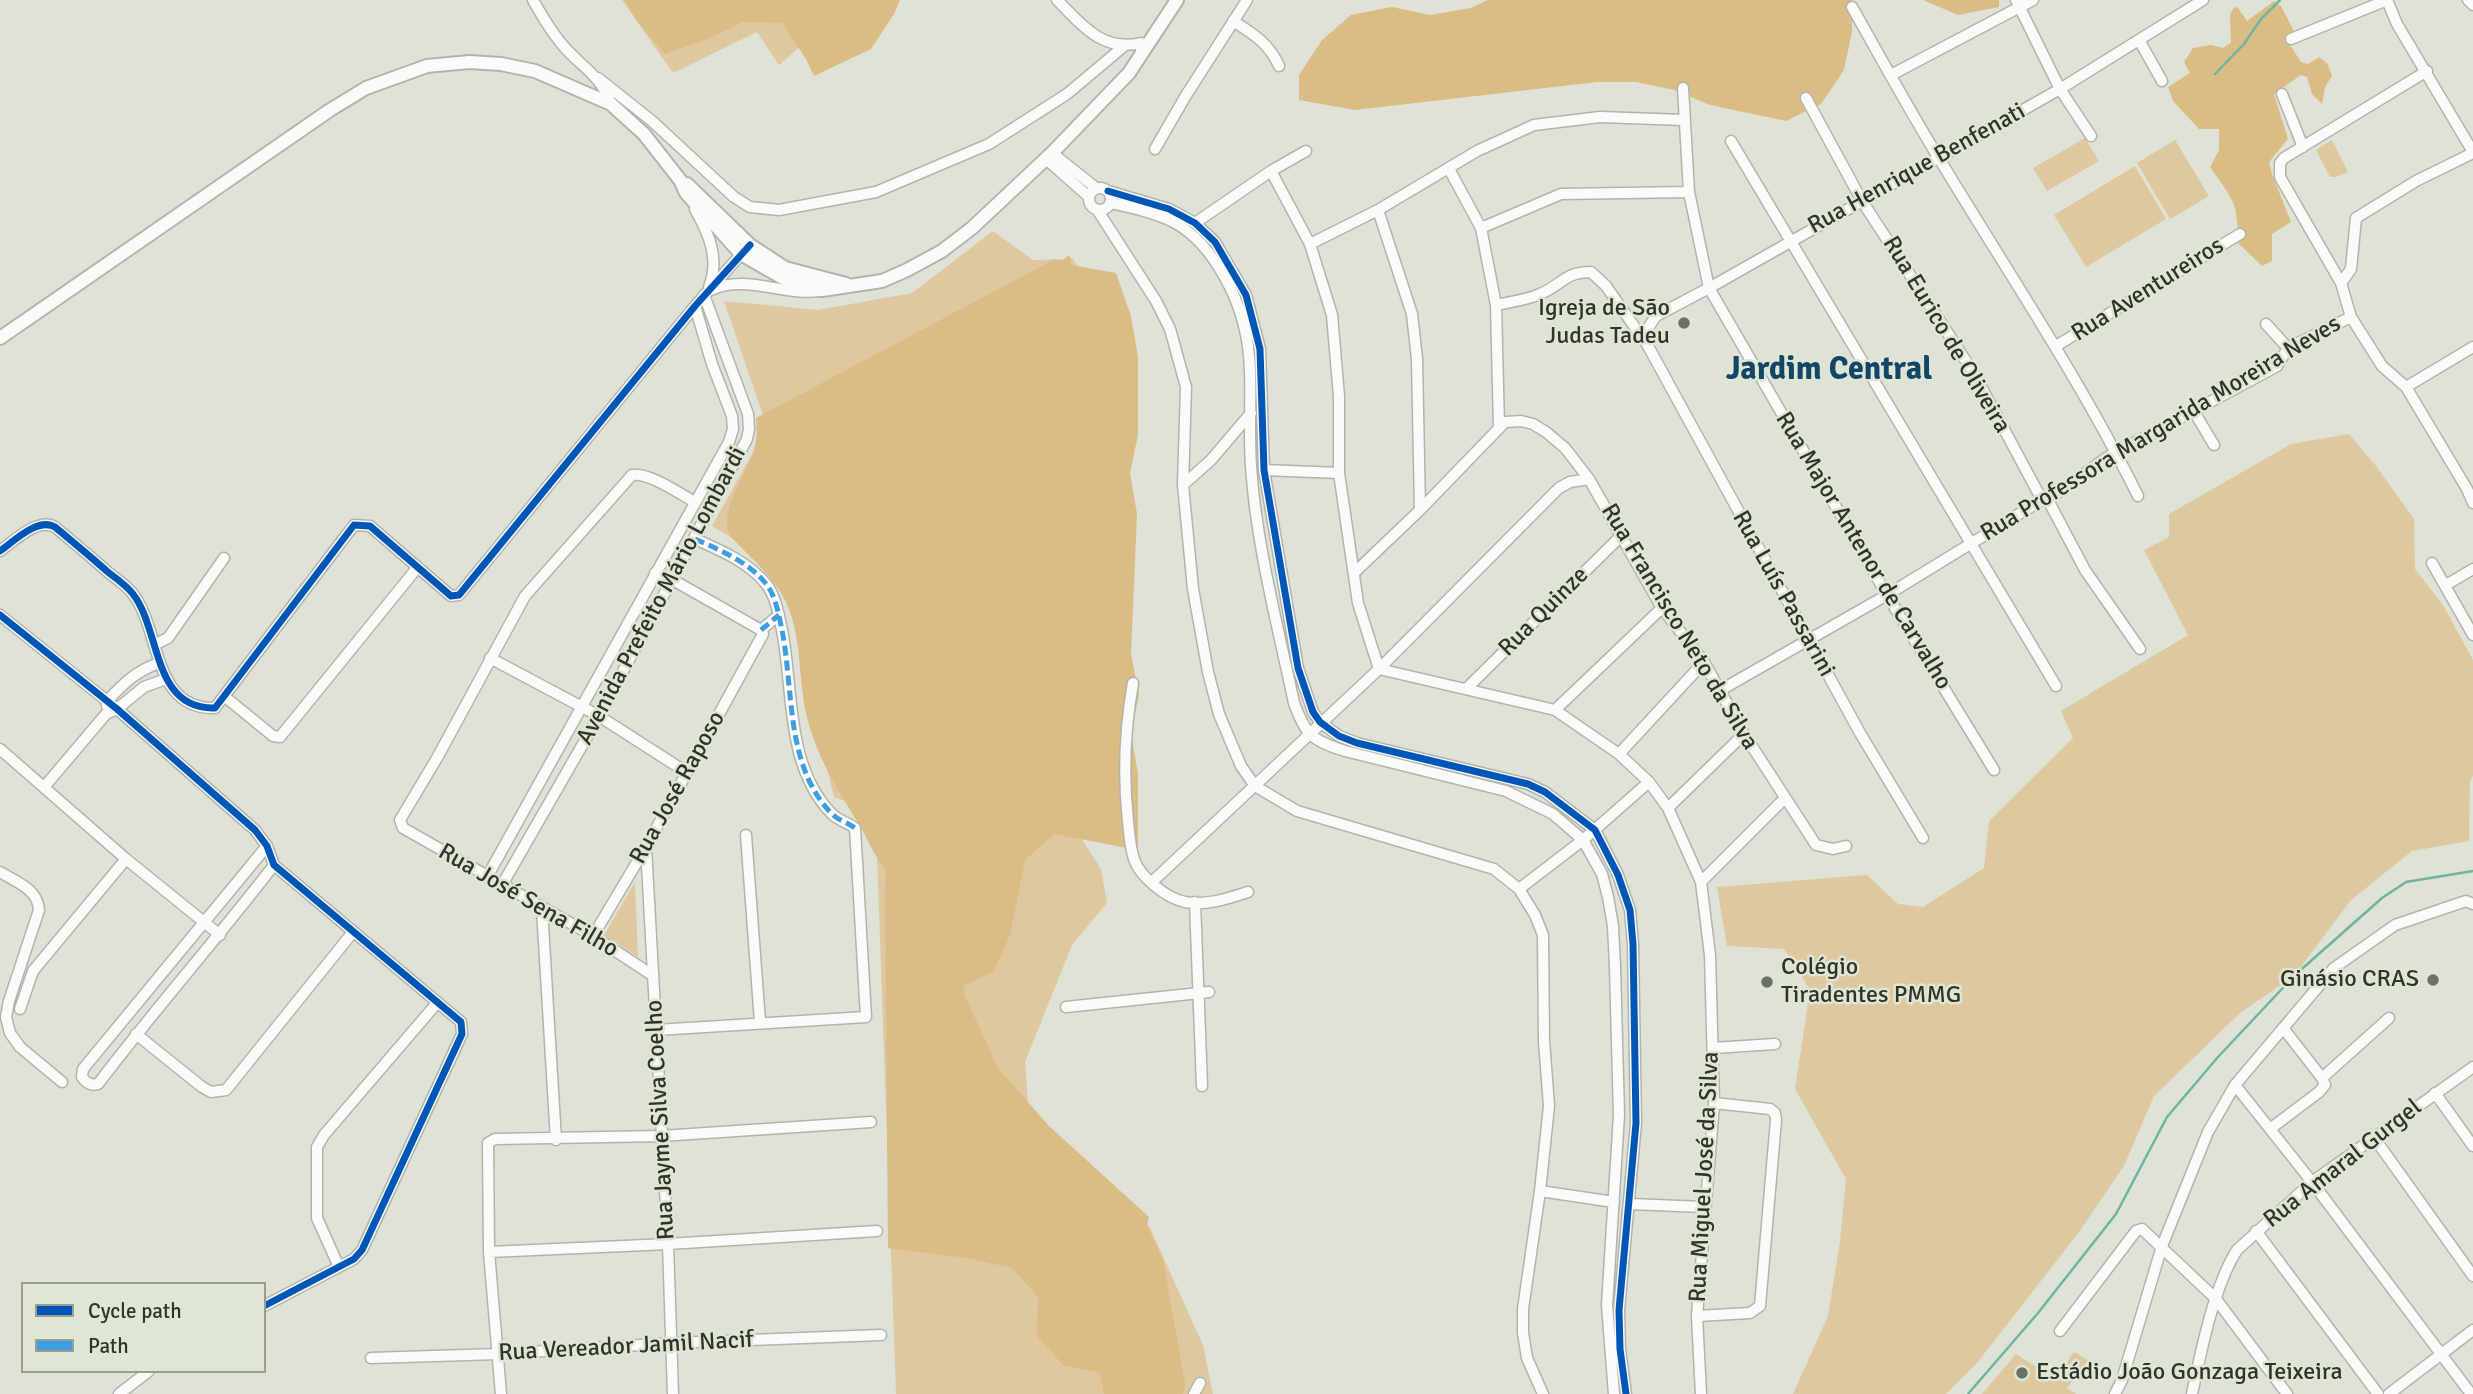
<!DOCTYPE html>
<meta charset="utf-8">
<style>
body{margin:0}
#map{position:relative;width:2473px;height:1394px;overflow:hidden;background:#dee2d7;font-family:Signika,sans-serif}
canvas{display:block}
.legend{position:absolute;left:21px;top:1282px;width:245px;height:91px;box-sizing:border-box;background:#dfe6d3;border:2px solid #999e90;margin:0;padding:9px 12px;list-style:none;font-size:21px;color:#30332c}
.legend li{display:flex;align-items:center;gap:14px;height:35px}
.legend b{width:35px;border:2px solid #999e90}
</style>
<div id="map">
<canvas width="2473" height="1394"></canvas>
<ul class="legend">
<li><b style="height:9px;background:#0057b8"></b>Cycle path</li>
<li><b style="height:9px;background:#3e9de1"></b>Path</li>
</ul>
</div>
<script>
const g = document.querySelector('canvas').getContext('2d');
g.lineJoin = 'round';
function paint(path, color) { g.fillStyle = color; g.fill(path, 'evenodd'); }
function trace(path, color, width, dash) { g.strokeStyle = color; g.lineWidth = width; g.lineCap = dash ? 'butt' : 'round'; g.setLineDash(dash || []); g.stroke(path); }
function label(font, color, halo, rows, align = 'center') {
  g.font = font + ' Signika,sans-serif'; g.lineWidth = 5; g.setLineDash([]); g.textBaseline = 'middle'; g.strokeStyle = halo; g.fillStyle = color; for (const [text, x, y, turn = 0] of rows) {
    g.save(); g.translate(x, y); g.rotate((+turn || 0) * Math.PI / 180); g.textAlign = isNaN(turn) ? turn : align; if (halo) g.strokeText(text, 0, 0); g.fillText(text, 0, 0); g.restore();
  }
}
const green = new Path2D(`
 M622,0h232l-75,65 -22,-33 -84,41z
 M2085,138l14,23 -52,30 -14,-23z
 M2175,140l34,56 -39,23 -33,-56z
 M2332,140l16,32 -12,5h-6l-14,-27z
 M2135,166l31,53 -80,48 -32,-52z
 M993,231l40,29 40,-1 10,16 -15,543 33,51 6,34 -35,42 -47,117 7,95 117,69 54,119 10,49h-317l-19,-540 -8,-44 -35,-13 -20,-81 -15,-84 -27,-71 -60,-35 55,-99 -43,-126 94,9 94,-17z
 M2349,434l27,32 38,53 1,50 28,36 30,55v115l-3,7 -1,59 -57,10 -62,50 -55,74 -55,38 -86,83 -30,70 -45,66 -102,131 -31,31h-153l35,-78 12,-74 6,-63 -51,-90 15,-99 -26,-41 -57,-3 -10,-59 150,-12 31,29 25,3 61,-39 5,-47 84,-83 -12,-27 127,-76 -44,-85 25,-13v-23l122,-70z
 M635,882l3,75 -34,-22z
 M2074,1352l14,8 -21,28 9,6h-94l34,-40 39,25z`);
const forest = new Path2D(`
 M624,0h276l-6,14 -23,35 -57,27 -8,-17 -24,-36 -39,-1 -35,17 -43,15 -25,-29z
 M1488,0h364v32l-8,38 -23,34 -35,17 -76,-16 -36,-15 -38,-8h-39l-242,28 -56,-10v-25l23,-35 29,-25 41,-8 38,8 41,-7z
 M1923,0h76v7l-41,8z
 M2274,1l7,5 13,25 -9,6 16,25 7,2 11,-7 8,6 5,13 -7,11 -3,17 -10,-10 -5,-17 -6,-2 -27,19 14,45 -19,23 3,12 19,48 -19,12v27l-10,5 -24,-23c0,-42 -5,-43 -28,-76l9,-17v-21h-20l-26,-28 -5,-14 22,-14 -6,-11 9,-14 18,-3 12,3 8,-5 -1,-28 4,-8 4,1 9,13z
 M1068,255l3,3v7l45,8 15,43 7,41v78l-8,38 7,41 -6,140 8,41 -8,38 7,41v76l-84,-16 -29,26 -15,75 -16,36 -31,15 3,12 32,70 51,58 100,91 -2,8 16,35 22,123 -2,11h-79l-4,-21 -37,-8 -26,-29 1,-39 -26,-29 -45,-10 -79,-10 -3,-353 1,-25c-12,-14 -18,-30 -27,-46 -23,-37 -43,-68 -53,-111 -8,-37 -4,-76 -20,-111 -12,-25 -37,-46 -56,-66 -12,-29 18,-61 25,-90 2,-9 2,-18 1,-28l299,-159 8,2z`);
const stream = new Path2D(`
 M2215,74l29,-30 17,-25 19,-19
 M1968,1394l70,-81 78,-99 51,-97 51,-60 77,-82 87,-77 24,-16 67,-11`);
const street = new Path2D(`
 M533,0c10,18 20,35 34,50 18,19 34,27 44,54
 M1057,0c25,25 45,52 84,43v13
 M2016,0l44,89 31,47
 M2387,0l10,24 76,128
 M2468,0l5,5
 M1852,7c29,51 57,103 88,153 67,111 140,219 198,336
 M1233,21c20,13 36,22 46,45
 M2291,39l96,-39
 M2139,40l23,41
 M2427,71l-143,87 -4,5v14l61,106 10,34 31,49 24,21 61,102 6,14
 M1891,75l142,-75
 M598,78l54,43 82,76 16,10 29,3 97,-18 113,-48 78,-50 56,-47
 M1683,88l6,104 20,96 178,307 107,175
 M2282,94l21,53
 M1806,98l56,103 113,174 67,125
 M1731,141l325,545
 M1155,149l30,-52 62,-97
 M1052,153l44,35
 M1046,159l43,38
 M1449,169l32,59 15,77 3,122
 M1271,171l39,73 22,71 7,81v77l19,130 21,66 176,41 64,44 30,28 19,26 33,74 9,73 4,148 -17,213 4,78
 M1089 199a11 11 0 1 1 22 0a11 11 0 1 1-22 0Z
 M1108,191l61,18 26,14 20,19 31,53 14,54 4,121 34,198 15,44 7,10 19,14 18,7 171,41 17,8 50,38 23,45 12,35 3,34 3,179 -17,187 1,39 6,45
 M1111,203c19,4 39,8 56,16 24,10 40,29 53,50 43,70 26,123 31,197 5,78 27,161 43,237 12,32 17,37 51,48l161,40 47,23 30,26 19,34 6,23 5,29 2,41 4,148 -12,190 7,89
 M695,209c14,25 25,50 14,78
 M1378,210l34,104 5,45 3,151
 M1098,211l58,90 14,28 16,58 -3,98 10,104 15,83 11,42 22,52 14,20 42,25 197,58 25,20 16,26 8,20 1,106 5,65 -9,85 -17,118v24l4,25 16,36
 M1195,223l76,-52 35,-20
 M1481,228l80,-34 128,-2
 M1310,244l68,-34 99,-59 57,-26 66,-8 84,3
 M2341,283l10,-14 5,-51 60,-37 57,-28
 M711,290c35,-16 72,6 109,1
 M1496,305c14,-3 31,-5 44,-11 22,-9 24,-22 51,-22l15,14 42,60 212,387 63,105
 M2266,324l22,24
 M1648,346v-18l8,-12 53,-28 351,-199 143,-89
 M2056,346l184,-112
 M2406,387l67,-40
 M2193,410l21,35
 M1264,470l75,3
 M1183,485l28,-25 40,-47
 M2048,500l37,70 55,79
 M0,551c14,-10 38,-34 55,-24 18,15 36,30 54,46 8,6 18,13 24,21 28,36 19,116 82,114l139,-183 16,1 81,70 8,-1 236,-289 49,-55
 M2432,563l41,72
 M1354,573l66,-63 85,-88 16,-1 12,3 13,8 19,16 24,31 73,129 42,54 40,72 72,111 17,4 13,-3
 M2446,585l27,-16
 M0,615l117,94 138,121 12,16 7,19 187,157 1,12 -100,216 -8,9 -90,47
 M761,630l18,-15
 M154,645l14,-7 56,-80
 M490,658l109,58 87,56
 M1133,683c-8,45 -10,92 -5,138 1,12 2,26 6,38 6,18 32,39 51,43 22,4 44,-4 63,-10
 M1466,689l156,-154
 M1719,691l168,-96 155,-95h6l58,-42 171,-92 11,-18 63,-31
 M224,696l49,40 7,1 137,-169
 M107,706v-5c16,-17 29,-30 52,-38
 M1555,710l107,-102
 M0,749l126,110 94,76
 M1619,754l85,-92
 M45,786l61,-72 11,-5 27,-22 22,-8
 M1668,808l76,-74
 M746,835l14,187
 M267,846l-184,223 -1,8c4,6 9,9 16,7 57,-75 119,-145 176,-219
 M646,847l22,397 5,150
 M0,872c16,10 38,17 39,38l-30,91 -3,16 4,16 10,14 42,35
 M487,877l242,-435 4,-13 -1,-13 -20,-52 -17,-58
 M1152,882l227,-213 180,-181 11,-6 19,-3
 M1701,882l84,-84
 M502,885l97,-169 148,-277 2,-10 -1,-15 -44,-119
 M1519,889l64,-49 66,-58
 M1195,902l7,184
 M542,909l14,231
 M593,936l53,-89 117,-213 -2,-4 -88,-50 -18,-7
 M652,975l-59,-39 -190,-108 -3,-8 37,-62 88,-162 107,-121c17,-3 48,19 63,27
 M1066,1007l143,-15
 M20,1009l13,-38 93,-112
 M2283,1028l39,50
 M656,1030l210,-13 -11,-189c-8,-6 -16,-7 -23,-14 -47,-48 -38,-123 -50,-184 -3,-14 -6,-33 -15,-45 -18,-23 -47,-35 -72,-46
 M136,1034l66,53 9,5 15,-2 127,-158
 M1713,1048l62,-4
 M2235,1085l77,97 159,212
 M2435,1093l38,53
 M2270,1129l49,-37 6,-7 -3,-7 67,-60
 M2375,1139l98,137
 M1540,1191l74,11
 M1630,1204l74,3
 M2256,1231l122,163
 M489,1252l179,-8 209,-13
 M339,1267l-22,-49v-71l7,-12 113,-132
 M1697,1316l53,-3 10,-7 16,-186 -1,-7 -5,-4 -56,-6
 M2060,1331l76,-100 6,-2 74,70 71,95
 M371,1358l127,-4 174,-11 209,-8
 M119,1394l30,-23
 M501,1394l-12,-142 -1,-109 7,-4 166,-3 210,-14
 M1194,1394l6,-11
 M2115,1394l7,-14 40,-134 46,-114 27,-47 99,-117 61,-43 71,-24 7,3
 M2192,1394c9,-43 22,-108 45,-144l75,-68 161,-115
 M2389,1394l84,-64`);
const secondary = new Path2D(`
 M687,184l63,61 35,23 61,16
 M0,338l330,-228 36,-22 61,-22 42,-4 32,2 34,7 76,33 33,30 36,46 6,13 55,61 42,24 39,12 60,-9 25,-11 35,-19 30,-23 80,-75 77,-80 48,-73`);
const quiet = new Path2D(`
 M695,539c25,11 54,23 72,46 9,12 12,31 15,45 12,61 3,136 50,184 7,7 15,8 23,14
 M761,630l18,-15`);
const cycleway = new Path2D(`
 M1108,191l61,18 26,14 20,19 31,53 14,54 4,121 34,198 15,44 7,10 19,14 18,7 171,41 17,8 50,38 23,45 12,35 3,34 3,179 -17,187 1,39 6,45
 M0,551c14,-10 38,-34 55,-24 18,15 36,30 54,46 8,6 18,13 24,21 28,36 19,116 82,114l139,-183 16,1 81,70 8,-1 236,-289 55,-61
 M0,615l117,94 138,121 12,16 7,19 187,157 1,12 -100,216 -8,9 -90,47`);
const markers = [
 [1684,323,7,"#6d7068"],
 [2433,980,7,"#6d7068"],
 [1767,982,7,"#6d7068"],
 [2022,1373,7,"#6d7068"]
];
const streetNames = [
 ["Rua Henrique Benfenati",1917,169,-29],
 ["Rua Aventureiros",2148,290,-32],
 ["Rua Eurico de Oliveira",1946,335,59],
 ["Rua Professora Margarida Moreira Neves",2161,429,-31],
 ["Rua Major Antenor de Carvalho",1863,551,59],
 ["Rua Luís Passarini",1783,594,61],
 ["Avenida Prefeito Mário Lombardi",662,596,-62],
 ["Rua Quinze",1544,612,-45],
 ["Rua Francisco Neto da Silva",1679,627,59],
 ["Rua José Raposo",678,788,-61],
 ["Rua José Sena Filho",528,901,30],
 ["Rua Jayme Silva Coelho",661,1120,-93],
 ["Rua Amaral Gurgel",2343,1164,-38],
 ["Rua Miguel José da Silva",1705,1177,-87],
 ["Rua Vereador Jamil Nacif",626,1347,-3]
];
const poiNames = [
 ["Igreja de São",1670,309],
 ["Judas Tadeu",1670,337],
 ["Colégio",1781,968,"left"],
 ["Tiradentes PMMG",1781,996,"left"],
 ["Ginásio CRAS",2419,980],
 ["Estádio João Gonzaga Teixeira",2036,1373,"left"]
];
const districtNames = [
 ["Jardim Central",1829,371]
];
paint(green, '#dfc8a0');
paint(forest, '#dbbc84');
trace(stream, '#6eb59e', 2.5);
trace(street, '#b1b4ad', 13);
trace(secondary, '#b1b4ad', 16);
trace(street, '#fafbf9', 10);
trace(secondary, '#fafbf9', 12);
trace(quiet, '#3e9de1', 5, [10, 5]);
trace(cycleway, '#0057b8', 7);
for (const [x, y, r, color] of markers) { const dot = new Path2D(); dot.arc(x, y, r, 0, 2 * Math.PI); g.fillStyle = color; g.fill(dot); trace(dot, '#dfe6d3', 2.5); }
label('24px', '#30332c', '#dfe6d3', streetNames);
label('24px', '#30332c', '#dfe6d3', poiNames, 'right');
label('bold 32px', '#124568', '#dfe6d3', districtNames);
</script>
